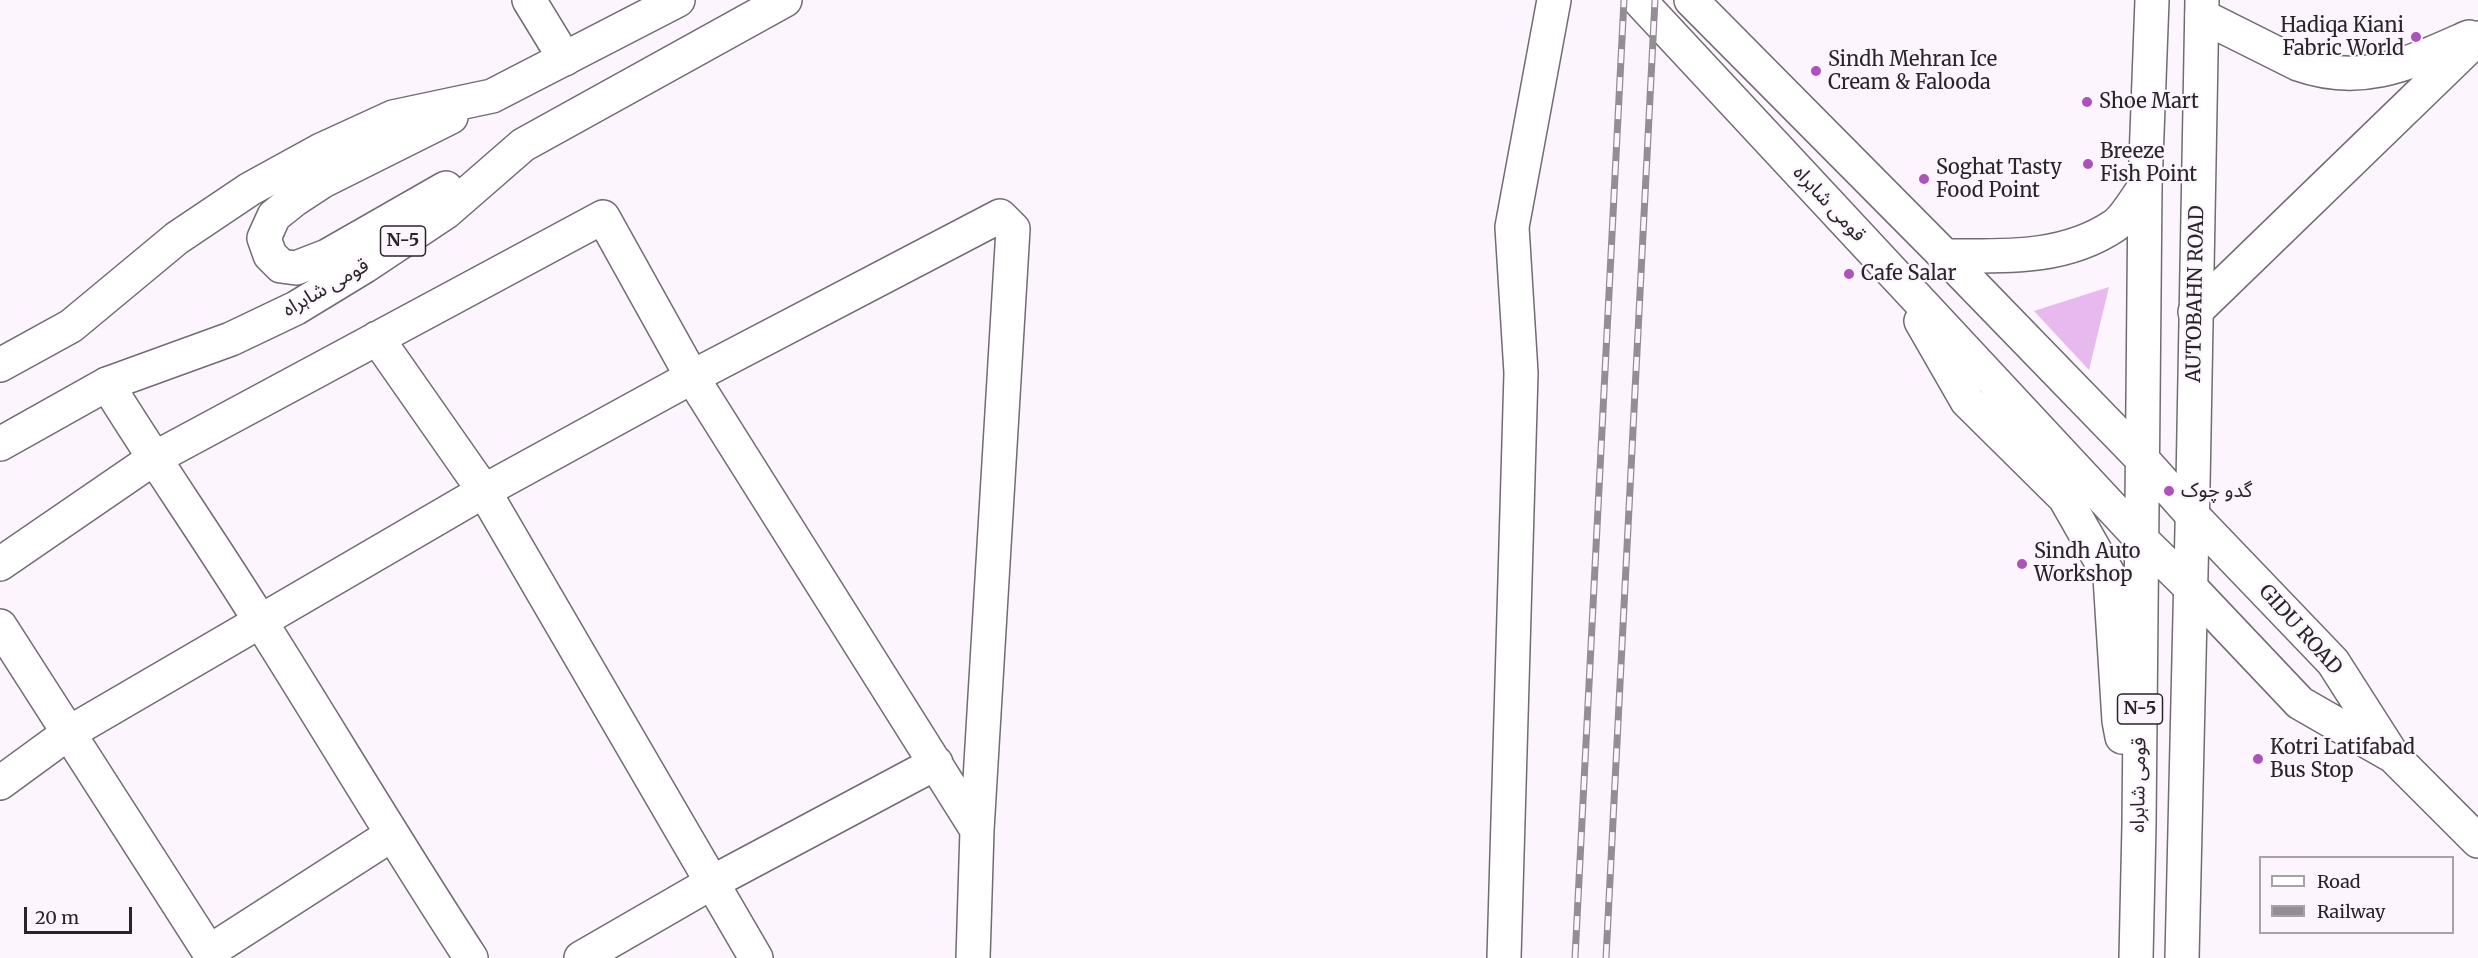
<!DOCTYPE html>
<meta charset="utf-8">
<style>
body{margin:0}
#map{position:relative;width:2478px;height:958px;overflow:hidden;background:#fcf5fd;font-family:Merriweather,serif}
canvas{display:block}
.legend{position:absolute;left:2259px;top:856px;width:195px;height:78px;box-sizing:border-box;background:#fcf5fd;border:2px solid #a7a2a8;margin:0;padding:8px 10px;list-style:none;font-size:18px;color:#282528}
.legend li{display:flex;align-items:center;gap:12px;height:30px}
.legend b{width:30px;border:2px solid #a7a2a8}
.scale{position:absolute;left:24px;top:907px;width:108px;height:27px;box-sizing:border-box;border:3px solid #282528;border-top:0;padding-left:8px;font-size:18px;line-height:21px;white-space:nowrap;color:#282528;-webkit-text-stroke:4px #fcf5fd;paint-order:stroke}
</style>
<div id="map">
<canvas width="2478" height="958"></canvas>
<ul class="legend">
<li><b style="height:8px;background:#fff"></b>Road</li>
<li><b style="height:8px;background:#938e94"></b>Railway</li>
</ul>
<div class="scale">20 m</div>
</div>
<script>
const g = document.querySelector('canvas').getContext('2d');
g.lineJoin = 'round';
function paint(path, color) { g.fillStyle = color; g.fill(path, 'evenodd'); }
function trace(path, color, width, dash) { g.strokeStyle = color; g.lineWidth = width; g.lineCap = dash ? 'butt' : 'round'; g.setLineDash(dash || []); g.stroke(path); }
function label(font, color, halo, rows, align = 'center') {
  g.font = font + ' Merriweather,"Noto Sans Arabic",serif'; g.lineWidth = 4.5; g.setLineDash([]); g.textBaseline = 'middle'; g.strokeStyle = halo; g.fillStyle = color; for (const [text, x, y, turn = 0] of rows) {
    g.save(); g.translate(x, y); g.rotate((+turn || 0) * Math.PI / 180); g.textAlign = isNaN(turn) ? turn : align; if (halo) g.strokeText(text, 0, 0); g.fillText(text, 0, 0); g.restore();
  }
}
const green = new Path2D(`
 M2109,287l-20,83 -55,-59z`);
const minor = new Path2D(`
 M529,0l36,59
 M2202,16l96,48c65,23 112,-1 171,-27
 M2195,312l283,-274
 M377,338l107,153 272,467
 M107,384c50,81 105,159 155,240 70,111 137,224 209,334
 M2193,516l140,146 60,94 85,85
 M0,564l153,-105 450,-242 89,160 285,453
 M2192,589l108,114 89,51
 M0,626l213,332
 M0,783l67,-49 417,-243 208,-114 308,-161 13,13 -36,601 -4,128
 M209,952l182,-117
 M581,958l130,-75 225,-120
 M1504,958l17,-585 -9,-146 42,-227`);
const highway = new Path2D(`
 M1639,0l503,540 50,49
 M1691,0l254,256 198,204 50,56
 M446,188l-119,68 -31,12 -15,-2 -11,-11 -6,-17 10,-22 20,-16 29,-19 128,-64
 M1945,256c58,0 118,4 169,-30 12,-8 22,-28 31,-39
 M1921,321l46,80 98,97 45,79 9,144 3,16
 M0,365l71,-39 106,-88 73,-49 71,-39 72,-33 99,-21 186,-96
 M0,444l107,-60 124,-45 65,-31 69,-42 81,-54 77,-67 262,-145
 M2136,958l3,-133 6,-638 7,-187
 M2182,958c9,-319 14,-639 20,-958`);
const rail = new Path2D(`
 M1575,958l49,-958
 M1606,958l49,-958`);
const markers = [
 [2416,37,6,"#ad52bd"],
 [1816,71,6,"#ad52bd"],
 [2087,102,6,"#ad52bd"],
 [2088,164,6,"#ad52bd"],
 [1924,179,6,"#ad52bd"],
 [1849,274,6,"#ad52bd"],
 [2169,491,6,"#ad52bd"],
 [2022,564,6,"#ad52bd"],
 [2258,759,6,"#ad52bd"]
];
const shields = [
 [403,241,45],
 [2140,709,45]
];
const shieldNames = [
 ["N-5",403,241],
 ["N-5",2140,709]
];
const poiNames = [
 ["Hadiqa Kiani",2404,26,"right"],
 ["Fabric World",2404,49,"right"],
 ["Sindh Mehran Ice",1828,60],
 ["Cream & Falooda",1828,83],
 ["Shoe Mart",2099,102],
 ["Breeze",2100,152],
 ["Fish Point",2100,175],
 ["Soghat Tasty",1936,168],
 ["Food Point",1936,191],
 ["Cafe Salar",1861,274],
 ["گدو چوک",2181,491],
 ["Sindh Auto",2034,552],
 ["Workshop",2034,575],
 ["Kotri Latifabad",2270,748],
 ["Bus Stop",2270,771]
];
const streetNames = [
 ["قومی شاہراہ",1829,204,47],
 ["قومی شاہراہ",326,288,-30],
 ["AUTOBAHN ROAD",2196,294,-89],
 ["GIDU ROAD",2300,630,48],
 ["قومی شاہراہ",2139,785,-89]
];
paint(green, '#e7b9ef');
trace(minor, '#726b73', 36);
trace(highway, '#726b73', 36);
trace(minor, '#fff', 33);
trace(highway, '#fff', 33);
trace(rail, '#938e94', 7);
trace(rail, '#fcf5fd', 4.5, [14]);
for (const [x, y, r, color] of markers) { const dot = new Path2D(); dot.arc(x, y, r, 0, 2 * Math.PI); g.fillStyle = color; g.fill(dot); trace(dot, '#fcf5fd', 2); }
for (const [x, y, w] of shields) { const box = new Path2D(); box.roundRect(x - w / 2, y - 15, w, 30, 4.5); g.fillStyle = '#fcf5fd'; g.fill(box); trace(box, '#282528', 1.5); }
label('bold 18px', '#282528', null, shieldNames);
label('20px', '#282528', '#fcf5fd', poiNames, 'left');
label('20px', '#282528', '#fcf5fd', streetNames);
</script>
